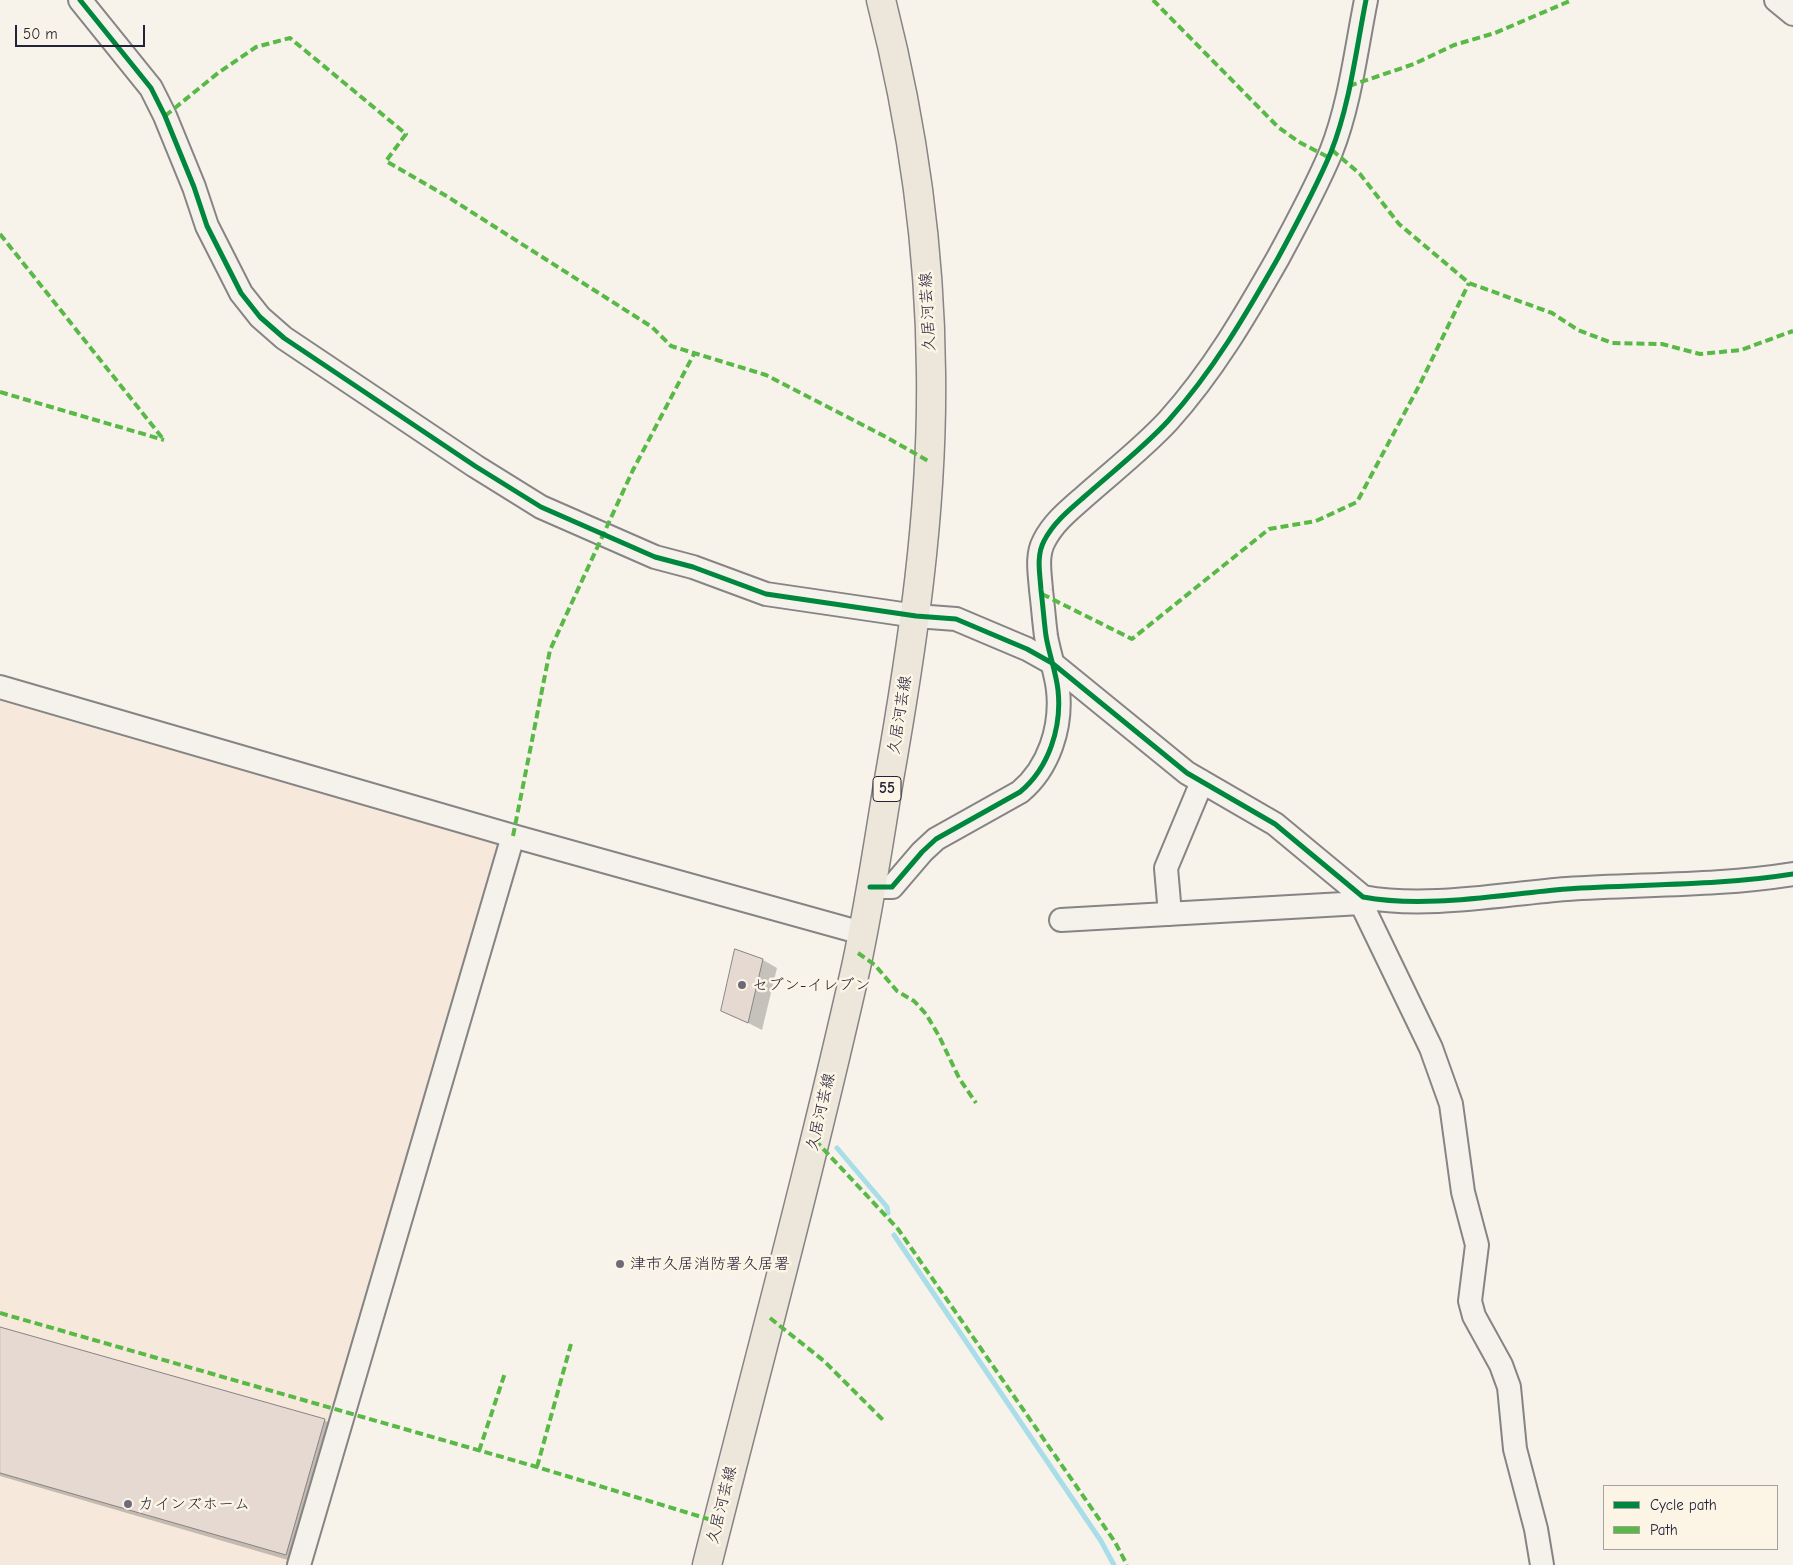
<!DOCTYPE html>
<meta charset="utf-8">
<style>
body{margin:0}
#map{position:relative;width:1793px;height:1565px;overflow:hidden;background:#f7f3ea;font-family:"Comic Neue",sans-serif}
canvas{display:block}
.legend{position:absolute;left:1603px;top:1485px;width:175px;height:65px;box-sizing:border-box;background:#fcf5e5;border:1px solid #a5a1a1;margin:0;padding:6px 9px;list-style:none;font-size:15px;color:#22223b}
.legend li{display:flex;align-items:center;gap:10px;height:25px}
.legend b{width:25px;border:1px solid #a5a1a1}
.scale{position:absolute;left:15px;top:25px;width:130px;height:22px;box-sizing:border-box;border:2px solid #22223b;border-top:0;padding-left:6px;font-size:15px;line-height:18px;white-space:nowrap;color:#22223b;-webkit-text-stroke:4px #fcf5e5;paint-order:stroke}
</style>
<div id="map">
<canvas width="1793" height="1565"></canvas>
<ul class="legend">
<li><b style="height:6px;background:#00873e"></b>Cycle path</li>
<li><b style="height:6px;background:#58b947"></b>Path</li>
</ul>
<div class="scale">50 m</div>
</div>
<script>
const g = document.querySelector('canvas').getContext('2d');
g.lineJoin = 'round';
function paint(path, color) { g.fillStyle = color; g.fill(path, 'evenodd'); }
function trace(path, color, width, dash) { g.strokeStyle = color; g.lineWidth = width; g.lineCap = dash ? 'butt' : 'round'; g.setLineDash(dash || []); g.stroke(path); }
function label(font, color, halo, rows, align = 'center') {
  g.font = font + ' "Comic Neue","Klee One",sans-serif'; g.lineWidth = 5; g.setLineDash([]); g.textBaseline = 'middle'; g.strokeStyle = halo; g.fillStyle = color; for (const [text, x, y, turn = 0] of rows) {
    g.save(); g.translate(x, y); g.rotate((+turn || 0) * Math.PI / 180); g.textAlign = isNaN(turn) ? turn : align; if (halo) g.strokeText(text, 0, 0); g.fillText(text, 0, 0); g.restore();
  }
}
const built = new Path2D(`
 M0,687l513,149 -213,729h-300z`);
const shadow = new Path2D(`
 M736,951l27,9 14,8 -15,62 -39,-20z
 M0,1328l324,92 19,11 -38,134 -305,-89z`);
const stream = new Path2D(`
 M837,1148l50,59 1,6
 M894,1235l207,306 13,24`);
const building = new Path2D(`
 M735,949l28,10 -15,64 -27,-12z
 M0,1327l325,92 -39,136 -286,-82z`);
const minor = new Path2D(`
 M80,0l71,88 14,28 29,71 13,39 34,67 19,24 24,21 191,128 66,41 114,50 38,10 73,27 150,22 40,3 71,30 25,14 135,110 88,51 88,73c64,12 139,-3 204,-8 75,-5 151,-3 226,-15
 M1776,0l17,14
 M0,687l513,149 349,97
 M870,887h22l30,-35 14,-13 84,-47c29,-24 42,-65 38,-102 -2,-18 -9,-36 -12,-54 -2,-15 -3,-30 -5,-46 -1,-16 -5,-34 3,-49 9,-18 25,-31 40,-44 28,-25 59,-49 84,-76 45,-50 77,-105 110,-163 19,-35 38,-70 53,-106 19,-48 25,-102 35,-152
 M1361,903l70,145 20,56 12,88 14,53 -7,56 4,15 27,49 8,22 6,62 21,80 6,36
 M1170,914l-4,-46 33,-79 2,-8
 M1061,920l300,-17 2,-6
 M299,1565l214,-729`);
const major = new Path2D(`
 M707,1565c50,-199 104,-398 149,-598 13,-60 22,-121 32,-182 24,-136 45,-274 43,-413 -1,-125 -19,-251 -50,-372`);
const quiet = new Path2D(`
 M1153,0l125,127 21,15 29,15
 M1349,86l65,-22 40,-19 41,-12 77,-33
 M165,116l53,-43 38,-26 34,-9 116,96 -20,27 62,36 204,130 19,19 95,29 120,62 44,25
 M1332,150l28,24 39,50 70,59 83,30 26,17 34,13 50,1 38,10 41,-4 52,-19
 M0,234l164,206
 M0,392l164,48
 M1042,594l90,45 137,-110 47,-8 41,-19 63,-118 49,-101
 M513,836l37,-186 83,-180 62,-118
 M858,953l17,12 22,26 17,10 12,13 13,22 20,42 17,25
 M815,1140l83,89 217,313 12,23
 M0,1313l537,154 181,55
 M770,1318l54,43 59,59
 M479,1451l26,-78
 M537,1467l34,-123`);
const cycleway = new Path2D(`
 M80,0l71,88 14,28 29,71 13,39 34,67 19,24 24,21 191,128 66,41 114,50 38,10 73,27 150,22 40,3 71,30 25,14 135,110 88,51 88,73c64,12 139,-3 204,-8 75,-5 151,-3 226,-15
 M870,887h22l30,-35 14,-13 84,-47c29,-24 42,-65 38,-102 -2,-18 -9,-36 -12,-54 -2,-15 -3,-30 -5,-46 -1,-16 -5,-34 3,-49 9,-18 25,-31 40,-44 28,-25 59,-49 84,-76 45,-50 77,-105 110,-163 19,-35 38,-70 53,-106 19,-48 25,-102 35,-152`);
const markers = [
 [742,985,5,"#6d6b78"],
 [620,1264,5,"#6d6b78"],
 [128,1504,5,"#6d6b78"]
];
const shields = [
 [887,789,28]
];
const shieldNames = [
 ["55",887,789]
];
const streetNames = [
 ["久居河芸線",928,312,-93],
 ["久居河芸線",900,715,-81],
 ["久居河芸線",821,1112,-77],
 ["久居河芸線",722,1505,-76]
];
const poiNames = [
 ["セブン-イレブン",752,985],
 ["津市久居消防署久居署",630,1264],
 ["カインズホーム",138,1504]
];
paint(built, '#f6e9db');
paint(shadow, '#0003');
trace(stream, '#a9dee8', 5);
paint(building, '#e5d9d2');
trace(building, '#868485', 1);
trace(minor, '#868485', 26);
trace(major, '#868485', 31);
trace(minor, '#f5f2ec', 22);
trace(major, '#ece7da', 28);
trace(quiet, '#58b947', 4, [8, 4]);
trace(cycleway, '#00873e', 5);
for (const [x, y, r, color] of markers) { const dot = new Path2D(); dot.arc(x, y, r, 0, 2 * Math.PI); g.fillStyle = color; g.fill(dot); trace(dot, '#fcf5e5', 2); }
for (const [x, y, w] of shields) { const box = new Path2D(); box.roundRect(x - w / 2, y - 12.5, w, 25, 4); g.fillStyle = '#fcf5e5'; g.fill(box); trace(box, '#22223b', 1); }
label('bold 15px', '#22223b', null, shieldNames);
label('16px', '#22223b', '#fcf5e5', streetNames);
label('16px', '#22223b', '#fcf5e5', poiNames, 'left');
</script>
